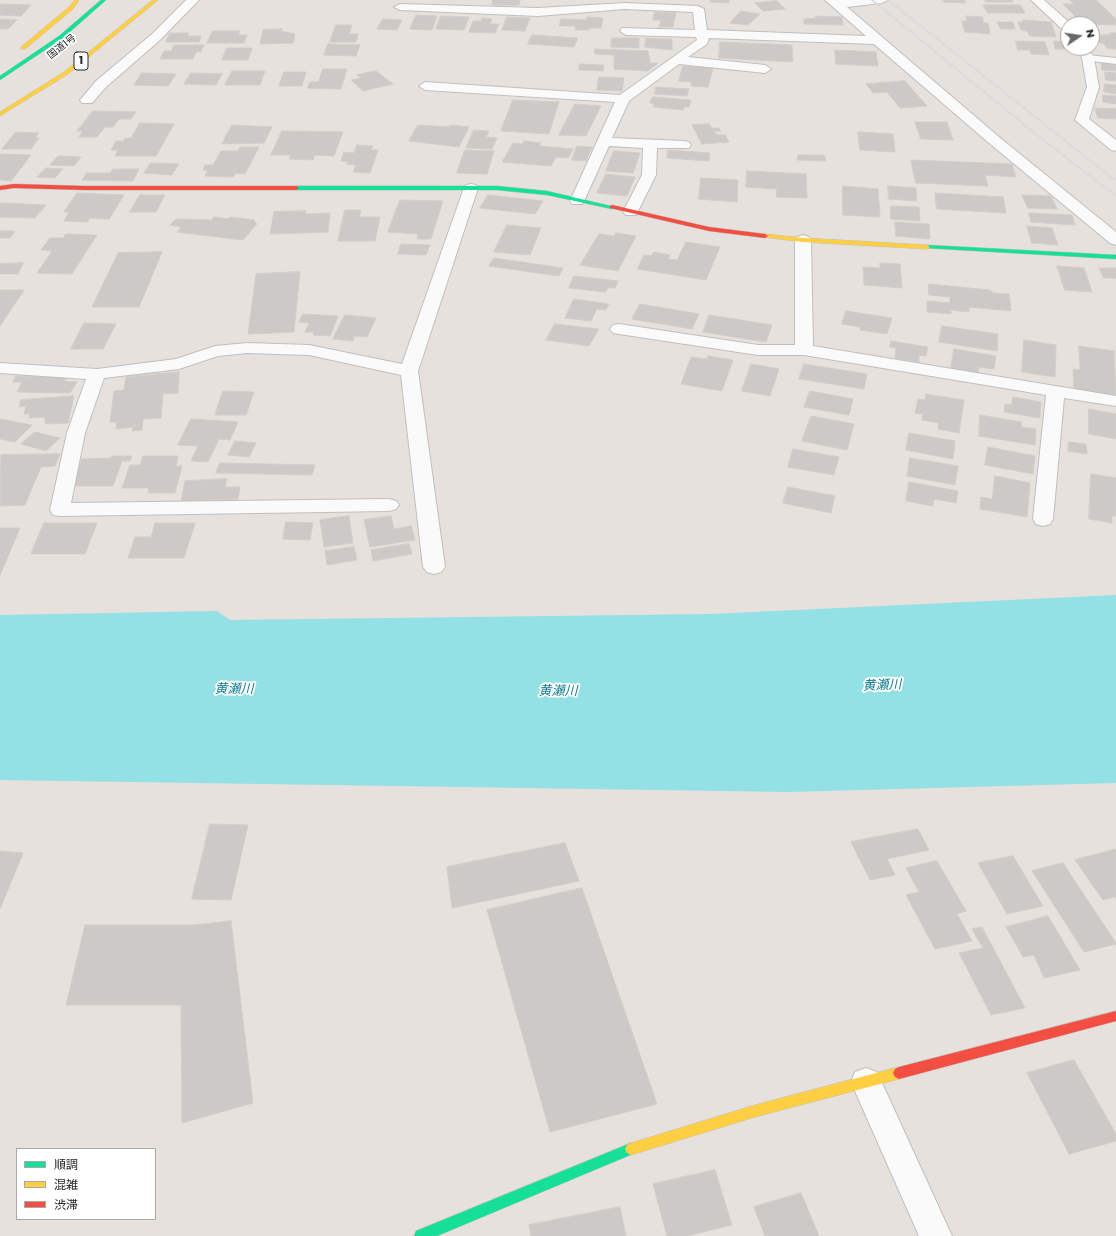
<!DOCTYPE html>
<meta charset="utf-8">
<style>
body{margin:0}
#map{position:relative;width:1116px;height:1236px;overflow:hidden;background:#e6e1dd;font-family:Poppins,"Noto Sans JP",sans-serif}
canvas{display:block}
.legend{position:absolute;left:16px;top:1148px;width:140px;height:72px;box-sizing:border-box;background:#fff;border:1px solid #a9a9a9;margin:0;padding:5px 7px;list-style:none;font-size:12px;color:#272727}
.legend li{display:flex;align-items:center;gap:8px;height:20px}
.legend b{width:20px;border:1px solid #a9a9a9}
.north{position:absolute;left:1060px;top:16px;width:40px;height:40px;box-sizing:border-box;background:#fff;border:1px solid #a9a9a9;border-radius:50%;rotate:77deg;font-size:11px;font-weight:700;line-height:16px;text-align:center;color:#272727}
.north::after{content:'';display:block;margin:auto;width:14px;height:18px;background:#6a6867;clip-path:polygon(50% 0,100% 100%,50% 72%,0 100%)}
</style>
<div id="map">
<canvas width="1116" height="1236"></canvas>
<ul class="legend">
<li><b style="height:5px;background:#16e098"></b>順調</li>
<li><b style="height:5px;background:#ffcf43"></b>混雑</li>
<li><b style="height:5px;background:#f24e42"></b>渋滞</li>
</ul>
<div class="north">N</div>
</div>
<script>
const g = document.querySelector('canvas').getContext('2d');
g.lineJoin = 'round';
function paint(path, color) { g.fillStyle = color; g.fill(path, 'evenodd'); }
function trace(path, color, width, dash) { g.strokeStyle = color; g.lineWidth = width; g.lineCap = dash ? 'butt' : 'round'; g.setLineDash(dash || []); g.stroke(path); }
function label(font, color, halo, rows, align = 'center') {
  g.font = font + ' Poppins,"Noto Sans JP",sans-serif'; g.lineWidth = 3.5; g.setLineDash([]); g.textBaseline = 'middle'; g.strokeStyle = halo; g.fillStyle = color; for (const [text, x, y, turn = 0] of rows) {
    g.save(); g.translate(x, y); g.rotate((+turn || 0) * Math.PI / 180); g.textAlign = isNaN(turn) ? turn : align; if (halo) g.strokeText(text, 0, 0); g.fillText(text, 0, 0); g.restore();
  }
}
const water = new Path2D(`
 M1116,595v188l-328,9 -788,-12v-165l217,-4 13,9 481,-6z`);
const building = new Path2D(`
 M493,0h27l-1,5h-27z
 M711,0h18v3l-19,-1z
 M943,0h22v3l-21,-1z
 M985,0h27l1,2h-26z
 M1070,0h26l20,19v6l-33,-1 -20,-20h11z
 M777,1l8,8 -22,2 -8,-8z
 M0,4l31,1 -10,11 -21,-1z
 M983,5h37l5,8h-37z
 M741,11l19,3 -12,11 -18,-2z
 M655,12l21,1 -3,14h-14l2,-7h-8z
 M416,15l21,1 -5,14 -22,-1z
 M441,16l28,1 -5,13 -28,-1z
 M815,16l27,1 1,8 -39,-1v-5l12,-1z
 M966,16l17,1v6h5l2,11 -25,-2 -3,-11h5z
 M507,17l23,1 -5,13 -23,-1z
 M587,17l16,1 -2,10h-12v2h-14l1,-4h-17l2,-7 25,1z
 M482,18l10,1 -2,5h9l-4,9 -26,-1 4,-11h8z
 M0,19l17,1 -9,9h-8z
 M383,19l19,1 -5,10 -20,-1z
 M1023,20l28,2 5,15 -26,-1 -3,-5 -6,-1 -3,-8h5z
 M997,22h16l2,7h-14z
 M336,25h16l-3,9h9l-2,8h-26z
 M282,29l-1,2 14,3 -2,9 -33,1 3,-14z
 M213,31h27l-2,4h9l-3,8h-37z
 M170,33h19l-2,3h14l-2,6h-33z
 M1110,33h6v16h-8l-5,-6h-3l-5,-7 16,-2z
 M532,35l46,3 -4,9 -46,-3z
 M612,38h27v10l-28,-1z
 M646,38l26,1v11l-27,-3z
 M1016,41l29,1 4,13 -18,-1 -1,-4h-12z
 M1054,41l10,1 3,7h-12z
 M720,42l72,3 1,17 -74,-4z
 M328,44l32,1 -4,11 -32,-1z
 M174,45h30l-3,7h-5l-3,7h-33l4,-8h7z
 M227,48h25l-4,12h-26z
 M595,49l53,2 2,12h8l-10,8 -34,-2v-14l-19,-1z
 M835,50l41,2 2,14 -42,-2z
 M1102,61l14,2v8l-14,-1z
 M580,64l24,1 -1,6 -24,-1z
 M683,66l30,2 -5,19 -17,-1 1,-4 -13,-1z
 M323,69h24l-6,20 -34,-1 3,-6h8z
 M232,71h33l-5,14h-35z
 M376,71l17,13 -30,7 -12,-11 10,-2 -4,-3z
 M284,72h22l-4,14h-23z
 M1105,72l11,1v8l-10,-1z
 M142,73l34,1 -8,12 -34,-1z
 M191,73l31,1 -6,11 -32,-1z
 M599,77l25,1 -2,13 -25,-1z
 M905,81l22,25 -27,2 -13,-16 -14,1 -7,-9z
 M1105,84l11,1v9l-12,-2z
 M656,87l33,2 -2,7 -32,-2z
 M1103,95l13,1v8l-13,-2z
 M653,97l38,3 -2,7h-5l-1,3 -30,-3 1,-3 -4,-1z
 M513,100l46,2 -10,32 -48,-3z
 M575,104l26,2 -15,30 -27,-1z
 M1095,108l21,1v10l-18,-1z
 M93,111l43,1 -5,7h-12l-6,8h-8l-8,10h-18l4,-6h-6z
 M915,122h32l6,18 -32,-1z
 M140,123l34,1 -18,32h-41l3,-6h-7l5,-9h7l2,-3h6z
 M709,124l3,4h7l2,3h-7l3,4h8l4,7 -27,2 -10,-19z
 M232,125l40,2 -8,16 -42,1z
 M418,125l31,2 1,-2 19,2 -10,20 -50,-6z
 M474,130l15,1 -3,6 11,1 -5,11 -26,-1z
 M282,131l61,1 -9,24 -20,-1 -1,5 -24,-1 2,-4h-20z
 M16,132l23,1 -4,5h4l-8,11h-29z
 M858,132l35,2 2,18 -35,-2z
 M524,141l17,2 -2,3 34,3 -5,9 -12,-1 -5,9 -49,-4 11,-19 9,1z
 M357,145l16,1 -2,4h7l-8,23 -17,-1 3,-7 -9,-1 1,-2 -7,-1 3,-9 10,1z
 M577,146l15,1 -6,14 -14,-1z
 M240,147h19l-14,27 -10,-1 -2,4 -28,-1 3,-5 -5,-1 2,-5h8l8,-14h17z
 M465,150l29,1 -7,23 -30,-1z
 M668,150l42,3 -1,8 -42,-3z
 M614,151l26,2 -7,20 -27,-2z
 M0,154l31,1 -20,26 -11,-1z
 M798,155h26l2,6 -28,-1z
 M58,156l23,1 -7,9 -24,-1z
 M911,160l101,4 4,13 -31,-2 3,11 -72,-3z
 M151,163l28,1 -7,11 -28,-2z
 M46,168l17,1 -8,9 -18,-1z
 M113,169h26l-6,12 -51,-1 5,-7h23z
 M747,171l59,3 1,24 -31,-1 1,-8 -31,-2z
 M606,174l29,3 -8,19 -30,-3z
 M701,178l37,2 -1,22 -38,-3z
 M843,186l35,3 2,28 -37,-2z
 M888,186l28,2 1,13 -28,-2z
 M77,193l47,2 -15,24 -19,-1 -3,4 -23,-1 5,-9h-5z
 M935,193l68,4 3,16 -69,-4z
 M140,195h25l-9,17h-26z
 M488,195l55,6 -8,13 -55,-6z
 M1022,195l29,1 6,13 -29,-1z
 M400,200l43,1 -12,38h-14l1,-5 -30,-2z
 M0,203l46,2 -11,13 -35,-1z
 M891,206l28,1 1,14 -29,-2z
 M345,210h16l-2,7h21l-5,24h-37z
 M306,211l-1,3 25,-1 -2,19 -58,2 4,-22z
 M1029,213l43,2 3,10 -44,-3z
 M214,217l14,2 2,-2 25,3 -1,1 3,3 -14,16 -66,-8 4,-5 -11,-2 6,-6 35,1z
 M895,222l34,2 1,15 -34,-3z
 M507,225l34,3 -11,27 -36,-3z
 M1027,226l25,2 6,17 -26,-2z
 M0,231h15l-5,7h-10z
 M616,233l20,3 -18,35 -38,-6 19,-31 15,2z
 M66,234l31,1 -25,39 -35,-1 15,-22 -11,-1 9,-12h13z
 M686,242l34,5 -14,33 -69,-11 7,-14 7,1 3,-4 16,3 -2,4 9,1z
 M401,244l29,1 -4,10 -28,-1z
 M162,252l-23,55h-47l26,-54z
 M494,258l69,10 -4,8 -70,-10z
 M23,263l-5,11h-18v-10z
 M880,263l20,1 2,24 -38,-3 -1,-18 17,1z
 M1057,266l27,2 8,24 -27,-2z
 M1099,268h17v10h-12z
 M300,272l-6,60 -46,2 8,-60z
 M574,276l44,5 -3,7h-7l-3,4 -36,-4z
 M929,284l61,6 3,3 16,1 2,17 -42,-4v5l-18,-2v4l-24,-2v-11l23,2v-6l-21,-2z
 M0,290h24l-24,36z
 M574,299l35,5 -3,6 -9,-1 -6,12 -26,-3z
 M640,304l59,10 -7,15 -60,-10z
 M846,311l46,7 -5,16 -27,-4v-3l-18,-3z
 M303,314l35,2 -8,20 -17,-1 1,-3h-9l4,-9 -10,-1z
 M345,315l31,3 -9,19 -13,-1 -1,5 -20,-2z
 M709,315l63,10 -6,17 -63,-10z
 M84,323l32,1 -13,25h-32z
 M555,324l44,5 -10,17 -43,-6z
 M942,326l56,8 -1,17 -58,-9z
 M1024,340l32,5 -1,32 -33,-5z
 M891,341l37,6 -2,9 -7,-1v7l-24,-4 1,-10 -6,-1z
 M1079,346l35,5 2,45 -42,-6 -1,-21 7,1z
 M954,349l42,7 -2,13 -15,-2 -1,6 -27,-5z
 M708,356l25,4 -11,31 -41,-7 10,-27 16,2z
 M751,364l28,5 -9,27 -28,-5z
 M804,364l63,10 -3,15 -65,-10z
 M179,372l-1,21 -15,1 -2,24 -18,1 -1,11 -10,1 1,-4 -17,2 1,-7h-7l4,-31 10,-1 2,-13z
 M16,376l52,1 -4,4 13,1 -7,11 -53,-1 5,-10h-9z
 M223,391l31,1 -8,23h-31z
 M810,391l43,8 -4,16 -45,-8z
 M926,394l38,6 -5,33 -21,-4 1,-6 -17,-3 1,-6 -8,-1 3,-14 7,1z
 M74,396l-6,27 -22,1 -2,-7 -15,1 1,-4h-6l2,-8 -7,1 2,-7z
 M1013,397l28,5 -1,16 -36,-6 1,-8 6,1z
 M1089,409l27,5v25l-27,-5z
 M980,415l42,7 -1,5 15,2 -1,16 -56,-9z
 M811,416l43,8 -7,26 -45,-9z
 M0,419l32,6 -17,17 -15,-3z
 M191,419l47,3 -8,18 -11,-1 -11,23 -17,-1 7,-15 -20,-1z
 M35,432l25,6 -14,13 -25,-7z
 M909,433l46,8 -2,18 -47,-9z
 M235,441l21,2 -7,14 -21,-2z
 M1069,442l17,2 1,10 -19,-3z
 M988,447l47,9 -2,18 -48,-9z
 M793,449l46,8 -5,18 -46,-8z
 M60,454l-5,12 -14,1 -16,38 -25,1 1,-51z
 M112,456h20l-2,5h-8l-9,25h-42l11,-27 29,-1z
 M143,456h35l-2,10h6l-7,27h-27l1,-5h-27l8,-23h10z
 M910,458l48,8 -3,19 -48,-9z
 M220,463l95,2 -3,10 -96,-2z
 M1091,474l25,4v38h-4v7l-23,-4z
 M995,476l35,7 -3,34 -47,-8 1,-12 11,2z
 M227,479l-2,8h15l-2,12 -57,2 4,-20z
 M909,482l49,9 -2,12 -22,-4 -1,7 -27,-5z
 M788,487l47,9 -4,17 -48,-10z
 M349,516l4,27 -29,4 -4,-27z
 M391,516l3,13 17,-3 4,14 -45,7 -6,-27z
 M286,522l27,1 -3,17 -27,-1z
 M44,523h53l-12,31h-54z
 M155,523h40l-11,35h-56l7,-21h16z
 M0,528h20l-20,47z
 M409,544l3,10 -39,7 -2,-11z
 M354,547l3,13 -30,5 -2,-14z
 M210,824l38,1 -17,75 -39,-1z
 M918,829l11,21 -42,9 8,16 -25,5 -19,-38z
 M565,843l14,38 -127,27 -5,-41z
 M1116,849v50l-2,-2 -11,3 -28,-40z
 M0,851l23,2 -23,56z
 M1013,856l30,50 -36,8 -29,-51z
 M937,861l29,50 -9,3 15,27 -37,8 -29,-54 13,-3 -13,-24z
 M1063,863l53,80v1l-32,8 -52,-81z
 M582,888l75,216 -107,28 -63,-222z
 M1048,916l32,54 -36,8 -10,-23 -11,2 -17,-30z
 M231,921l22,182 -71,20 -1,-118h-115l19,-80h109z
 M982,927l43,81 -34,7 -32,-62 24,-5 -11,-19z
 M1074,1060l42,74v7l-47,13 -42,-81z
 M715,1170l17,55 -45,11h-20l-14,-52z
 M801,1193l18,43h-54l-11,-29z
 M620,1207l6,29h-95l-2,-11z`);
const lane = new Path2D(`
 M1088,55l28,3v6l-32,-4 -1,-2 1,-2z`);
const street = new Path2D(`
 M186,0h13l-39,40 -54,47 -14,16h-10l-2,-3 16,-19 56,-47z
 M825,0h63l-6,3 -35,4 152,130 117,95v13l-6,-2 -121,-100 -115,-99 -165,-6 -2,6 -19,13 77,8 6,4 -6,4 -86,-9 -50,37 -17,37 72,3 5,1 2,3 -2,3h-32l-1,27 -20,40h-10l-3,-3 19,-37 1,-27 -34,-2 -25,55 -2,3h-10l-2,-3 45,-99 -190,-12 -6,-4 6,-4 195,13 77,-55 -1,-3 -70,-2 -6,-4 2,-3 73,2 -2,-18 -68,-3 -87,7 -138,-6 -6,-3 6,-3 138,4 87,-5 73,3 6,3 3,21 159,6z
 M1031,0h13l27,24h-3v8l-4,-1z
 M1076,48h12l6,10 5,29 -10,32 27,21v11l-5,-1 -36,-30 12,-33 -5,-29z
 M471,184l5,1 2,3 -60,183 27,196 -4,5 -7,2 -7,-2 -4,-5 -22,-192 -92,-20 -62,-2 -29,3 -39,13 -75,9 -19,55 -14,70 318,-4 7,2 3,4 -3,4 -7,2 -329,5 -7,-1 -3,-5 17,-77 19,-54 -86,-6v-10l97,6 79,-10 39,-13 32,-3 62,2 93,19 62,-176 2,-3z
 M803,235l6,2 2,3 2,106 303,50v10l-52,-8 -11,121 -3,5 -7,2 -7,-2 -3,-5 13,-124 -242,-40h-46l-139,-21 -6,-1 -3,-4 3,-4 6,-1 139,21h37v-105l2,-3z
 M866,1068l11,4 75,164h-33l-68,-154 4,-10z`);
const fast = new Path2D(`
 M101,0h5l-43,38 -63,42v-4l59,-40z
 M497,186l50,5 68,16 -3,2 -65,-14 -50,-5h-201l-3,-2 3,-2z
 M927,245l189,10v4l-191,-11v-2z
 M631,1143l4,2 2,4 -2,4 -198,83h-23l2,-5z`);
const slow = new Path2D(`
 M75,0h4l-6,9 -48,40h-4v-2l48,-40z
 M153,0h5l-90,74 -68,42v-4l64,-40z
 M765,234l38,4 124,7 3,2 -3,2 -124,-7 -40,-5v-2z
 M899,1067l4,2 2,4 -2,4 -4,2 -144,38 -124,38 -4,-2 -2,-4 2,-4 4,-2 124,-38z`);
const jam = new Path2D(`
 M14,184l71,2h211l3,2 -3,2h-211l-71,-2 -14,2v-4z
 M612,205l97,22 56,7 3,2 -3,2 -56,-7 -99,-23v-2z
 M1116,1011v10l-217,58 -4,-2 -2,-4 2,-4 4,-2z`);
const rail = new Path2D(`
 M872,0l161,132 83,64
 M888,0l228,181`);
const farStreetnames = [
 ["国道1号",62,47,-38]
];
const shields = [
 [81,61,14]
];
const shieldNames = [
 ["1",81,61]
];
const waterNames = [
 ["黄瀬川",882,686,-2],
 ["黄瀬川",234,690],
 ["黄瀬川",558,692]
];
paint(water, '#93e0e5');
paint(building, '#cdc9c7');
trace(building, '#d1cdc9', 1);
trace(lane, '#c0bfbe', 2);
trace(street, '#c0bfbe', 2);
trace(fast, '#c0bfbe', 1);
trace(slow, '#c0bfbe', 1);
trace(jam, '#c0bfbe', 1);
paint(lane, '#fbfafa');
paint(street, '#fbfafa');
paint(fast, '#16e098');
paint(slow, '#ffcf43');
paint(jam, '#f24e42');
trace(rail, '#dddcdd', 2);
label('10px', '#272727', '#fff', farStreetnames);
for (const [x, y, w] of shields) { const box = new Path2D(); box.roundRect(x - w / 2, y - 9, w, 18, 3); g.fillStyle = '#fff'; g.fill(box); trace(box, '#272727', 1); }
label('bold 11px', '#272727', null, shieldNames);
label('italic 13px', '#127c91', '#fff', waterNames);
</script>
